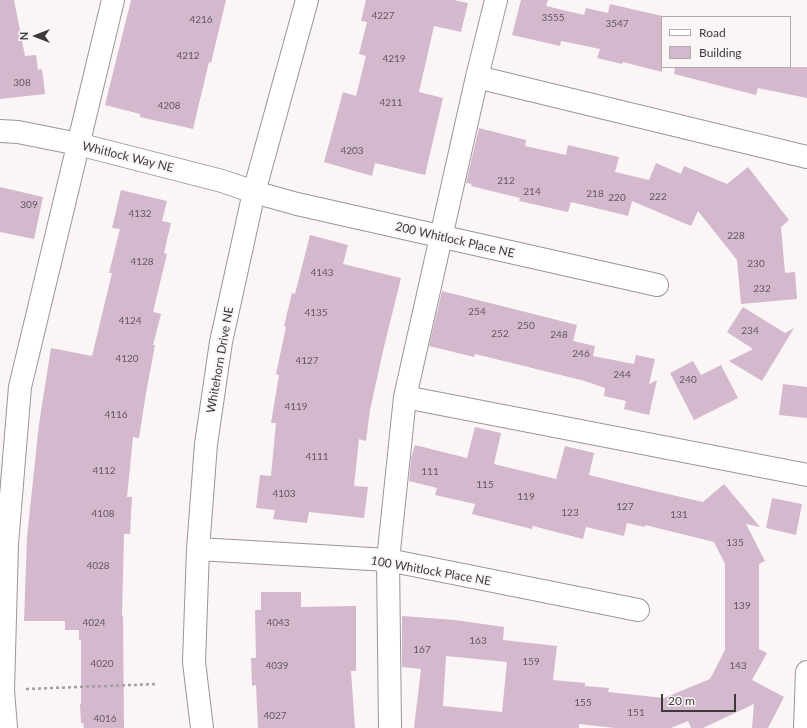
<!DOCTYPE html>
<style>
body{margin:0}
#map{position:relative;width:807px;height:728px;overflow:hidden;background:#fbf5f6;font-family:Lato,sans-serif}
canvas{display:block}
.legend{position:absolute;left:661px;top:16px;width:130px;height:52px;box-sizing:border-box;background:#fbf5f6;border:1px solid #afaaab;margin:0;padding:5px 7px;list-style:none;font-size:12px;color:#3c3a3a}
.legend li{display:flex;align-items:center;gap:8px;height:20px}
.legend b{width:20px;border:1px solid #afaaab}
.north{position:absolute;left:16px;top:16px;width:40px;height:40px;-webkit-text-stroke:3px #fbf5f6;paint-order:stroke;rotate:270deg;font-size:11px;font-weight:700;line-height:16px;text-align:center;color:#3c3a3a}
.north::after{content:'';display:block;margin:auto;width:14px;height:18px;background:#3c3a3a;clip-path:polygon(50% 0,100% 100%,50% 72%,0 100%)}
.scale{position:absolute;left:661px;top:694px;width:75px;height:18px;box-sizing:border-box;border:2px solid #3c3a3a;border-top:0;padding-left:5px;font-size:12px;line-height:14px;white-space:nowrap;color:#3c3a3a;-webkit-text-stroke:3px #fbf5f6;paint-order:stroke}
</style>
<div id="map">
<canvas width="807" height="728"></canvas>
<ul class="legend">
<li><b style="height:5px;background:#fff"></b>Road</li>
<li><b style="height:11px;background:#d4b8cd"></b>Building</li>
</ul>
<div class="north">N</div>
<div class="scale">20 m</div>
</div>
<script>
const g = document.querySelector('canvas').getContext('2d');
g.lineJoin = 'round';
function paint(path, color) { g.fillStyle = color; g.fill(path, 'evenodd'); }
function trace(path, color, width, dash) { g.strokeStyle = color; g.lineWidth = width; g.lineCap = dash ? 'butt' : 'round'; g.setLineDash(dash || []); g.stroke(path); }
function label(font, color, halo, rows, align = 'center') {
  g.font = font + ' Lato,sans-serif'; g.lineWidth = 4; g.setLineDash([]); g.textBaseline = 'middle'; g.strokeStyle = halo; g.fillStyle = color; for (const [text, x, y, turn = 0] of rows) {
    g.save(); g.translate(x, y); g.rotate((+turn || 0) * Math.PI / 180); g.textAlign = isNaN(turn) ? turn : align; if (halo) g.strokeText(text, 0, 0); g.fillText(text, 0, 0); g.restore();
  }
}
const building = new Path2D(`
 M0,0h14l11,56 11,-1 2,15 4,-1 3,25 -45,5z
 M131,0h95l-15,63 -2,-1 -16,67 -53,-12v-3l-35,-9z
 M366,0h88l14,3 -7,29 -27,-6 -15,66 24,6 -18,77 -50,-12 -3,13 -48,-14 19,-70 13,4 10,-40 -7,-2 8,-32 -6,-1z
 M521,0h27l-2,6 38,9 2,-7 22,5 2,-9 52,12v56l-39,-10 -1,2 -25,-6 3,-9 -39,-8 -1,5 -48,-11z
 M675,67h132v31l-49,-10 -2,7 -82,-21z
 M479,128l47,12 -1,6 41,9 2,-10 51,12 -4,15 34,8 7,-17 25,11 3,-8 43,18 21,-17 41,53 -8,7 4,46 10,-1 2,27 -56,5 -4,-44 -39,-49 -7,15 -59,-25 -4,15 -57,-14 -3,10 -49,-11 1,-3 -49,-12 1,-2 -6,-1z
 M0,187l43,10 -9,42 -34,-7z
 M121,190l46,11 -5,20 9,2 -7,30 3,1 -14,58 8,2 -8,31h2l-9,48 -7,45 -6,-1 -6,60h5l-2,37h-6l-2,82h1l1,112h-40l-1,-5h-2l-1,-19h1v-64h-2v-10h-14v-9h-41l3,-84 12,-113 12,-76 41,8 20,-83h-3l11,-44 -8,-1z
 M310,235l38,10 -5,19 58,14 -18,73 -13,59 -4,31 -7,-2 -5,47 14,1 -4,31 -55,-6 -2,11 -34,-4 2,-9 -19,-2 4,-33 11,1 5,-53h-5l8,-48 -3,-1 10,-47 -2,-1 8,-33 3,1z
 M442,291l135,34 -4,16 22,5 -2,10 41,8 2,-9 19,4 -6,25 8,-4 -8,35 -25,-6 2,-8 -22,-5 1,-8 -20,-7 -110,-27 -1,3 -45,-11z
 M743,307l42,26 9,-5 -32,53 -33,-20 24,-12 -26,-17z
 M693,361l8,14 20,-10 17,33 -44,22 -24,-47z
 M783,384l24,3v31l-28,-3z
 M475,427l26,6 -7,31 62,15 9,-33 29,7 -5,22 70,17 44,10 21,-18 36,43 -14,-3 19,37 -6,3v85l8,4 -15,27 32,17 -16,31h-16l2,-24 -51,24h-12l-3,-7 -17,7h-56l-36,-4v4h-165l7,-59 -19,-2v-51l53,4 49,7 -1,13 54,6 -4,34 32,3v3l24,2 -1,4 56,6 46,-19 15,-29v-86l-11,-22 -69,-17v2l-18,-4 -3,13 -38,-9 -3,12 -50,-13 -1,3 -60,-15 3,-10 -40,-9 2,-7 -28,-7 2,-23 4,-13 52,13zM446,656l61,6 -5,50 -59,-6z
 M772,498l30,6 -6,31 -30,-7z
 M261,592h40v15l55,-1v65h-5l4,57h-97l-2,-43 -4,1 -1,-28h5l-1,-48h6z`);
const path = new Path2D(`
 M26,689l131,-5`);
const minor = new Path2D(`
 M477,77l19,-77
 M0,131l18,1 60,12 144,37 32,11 43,12 360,81
 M405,397l402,78
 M198,549l190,11 250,50
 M6,728l-3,-38 4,-146 13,-157 93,-387
 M202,728l-8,-66 4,-113 8,-105 15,-102 33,-150 53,-192
 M390,728l-2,-168 17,-163 72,-320 330,80
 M805,728l2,-56`);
const numberNames = [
 ["4227",383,16],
 ["3555",553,18],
 ["4216",201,20],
 ["3547",617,24],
 ["4212",188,56],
 ["4219",394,59],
 ["308",22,83],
 ["4211",391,103],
 ["4208",169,106],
 ["4203",352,151],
 ["212",506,181],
 ["214",532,192],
 ["218",595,194],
 ["222",658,197],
 ["220",617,198],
 ["309",29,205],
 ["4132",140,214],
 ["228",736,236],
 ["4128",142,262],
 ["230",756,264],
 ["4143",322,273],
 ["232",762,289],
 ["254",477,312],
 ["4135",316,313],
 ["4124",130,321],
 ["250",526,326],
 ["234",750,331],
 ["252",500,334],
 ["248",559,335],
 ["246",581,354],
 ["4120",127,359],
 ["4127",307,361],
 ["244",622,375],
 ["240",688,380],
 ["4119",296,407],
 ["4116",116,415],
 ["4111",317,457],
 ["4112",104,471],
 ["111",430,472],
 ["115",485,485],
 ["4103",284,494],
 ["119",526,497],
 ["127",625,507],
 ["123",570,513],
 ["4108",103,514],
 ["131",679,515],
 ["135",735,543],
 ["4028",98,566],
 ["139",742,606],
 ["4024",94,623],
 ["4043",278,623],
 ["163",478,641],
 ["167",422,650],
 ["159",531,662],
 ["4020",102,664],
 ["4039",277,666],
 ["143",738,666],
 ["155",583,703],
 ["151",636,713],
 ["4027",275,716],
 ["4016",105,719]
];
const streetNames = [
 ["Whitlock Way NE",128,157,14],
 ["200 Whitlock Place NE",455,240,13],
 ["Whitehorn Drive NE",220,360,-80],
 ["100 Whitlock Place NE",431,571,10]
];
paint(building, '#d4b8cd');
trace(minor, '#9b9696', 24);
trace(path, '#a29e9e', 2.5, [3, 3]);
trace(minor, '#fff', 22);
label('10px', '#625a5f', null, numberNames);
label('12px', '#3c3a3a', '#fbf5f6', streetNames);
</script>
